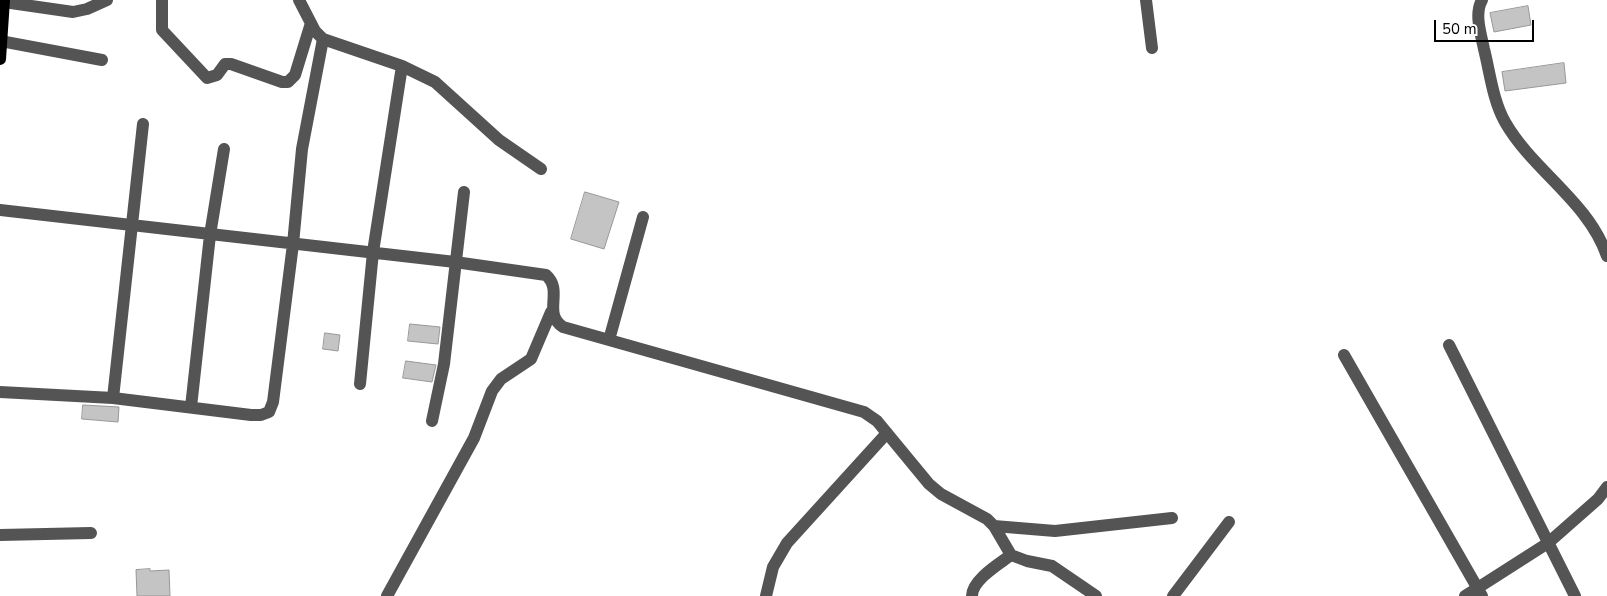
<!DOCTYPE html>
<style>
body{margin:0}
#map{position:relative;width:1607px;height:596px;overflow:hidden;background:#fff;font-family:"Nunito Sans",sans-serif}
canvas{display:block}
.scale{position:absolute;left:1434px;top:20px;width:100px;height:22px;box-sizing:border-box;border:2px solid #000;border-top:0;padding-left:6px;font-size:15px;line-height:18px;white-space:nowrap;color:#000;-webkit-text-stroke:4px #fff;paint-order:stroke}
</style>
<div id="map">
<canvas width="1607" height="596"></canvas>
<div class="scale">50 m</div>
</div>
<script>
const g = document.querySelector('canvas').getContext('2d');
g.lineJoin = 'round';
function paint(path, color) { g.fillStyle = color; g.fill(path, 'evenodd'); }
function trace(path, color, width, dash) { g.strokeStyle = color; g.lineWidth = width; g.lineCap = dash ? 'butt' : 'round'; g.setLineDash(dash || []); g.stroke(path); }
const building = new Path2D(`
 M1528,6l3,19 -37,7 -4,-19z
 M1564,63l2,20 -61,8 -3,-19z
 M585,192l34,10 -15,47 -33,-10z
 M410,324l30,3 -2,17 -30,-3z
 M325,333l15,2 -2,16 -15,-2z
 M406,361l30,4 -4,17 -29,-4z
 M83,405l36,2 -1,15 -36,-3z
 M150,569v2l19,-1 1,26h-33l-1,-26z`);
const minor = new Path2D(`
 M162,0v30l45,48 10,-3 8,-11h6l51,18h6l7,-7 16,-52
 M299,0l16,31 8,8 79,27 33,16 64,58 42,29
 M1146,0l6,48
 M1482,0c-8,14 -1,34 2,49 6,24 9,52 21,73 28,49 83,79 102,134
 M4,2l69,10 14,-3 20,-9
 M0,41l102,19
 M0,210l455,52 91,13c18,16 -4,38 17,52l301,85 13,9 52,63 12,10 46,25 7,7 17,29 16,6 25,5 44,30
 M609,340l34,-123
 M1449,345l126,251
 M1344,355l138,241
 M360,384l13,-132 29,-186
 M0,392l113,6 138,17h10l8,-3 4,-10 20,-158 9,-95 21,-110
 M113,398l30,-274
 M191,407l19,-172 14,-86
 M432,421l12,-57 20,-172
 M994,526l61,5 117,-13
 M0,535l91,-2
 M387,596l87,-158 18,-47 9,-12 30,-20 20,-47
 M766,596l7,-29 14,-24 100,-110
 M972,596c0,-16 27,-32 39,-41
 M1173,596l56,-74
 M1465,596l83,-53 50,-44 9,-12`);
const major = new Path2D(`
 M0,59l4,-59`);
paint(building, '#c4c4c4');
trace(building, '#989898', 1);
trace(minor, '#545454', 12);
trace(major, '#000', 12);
</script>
